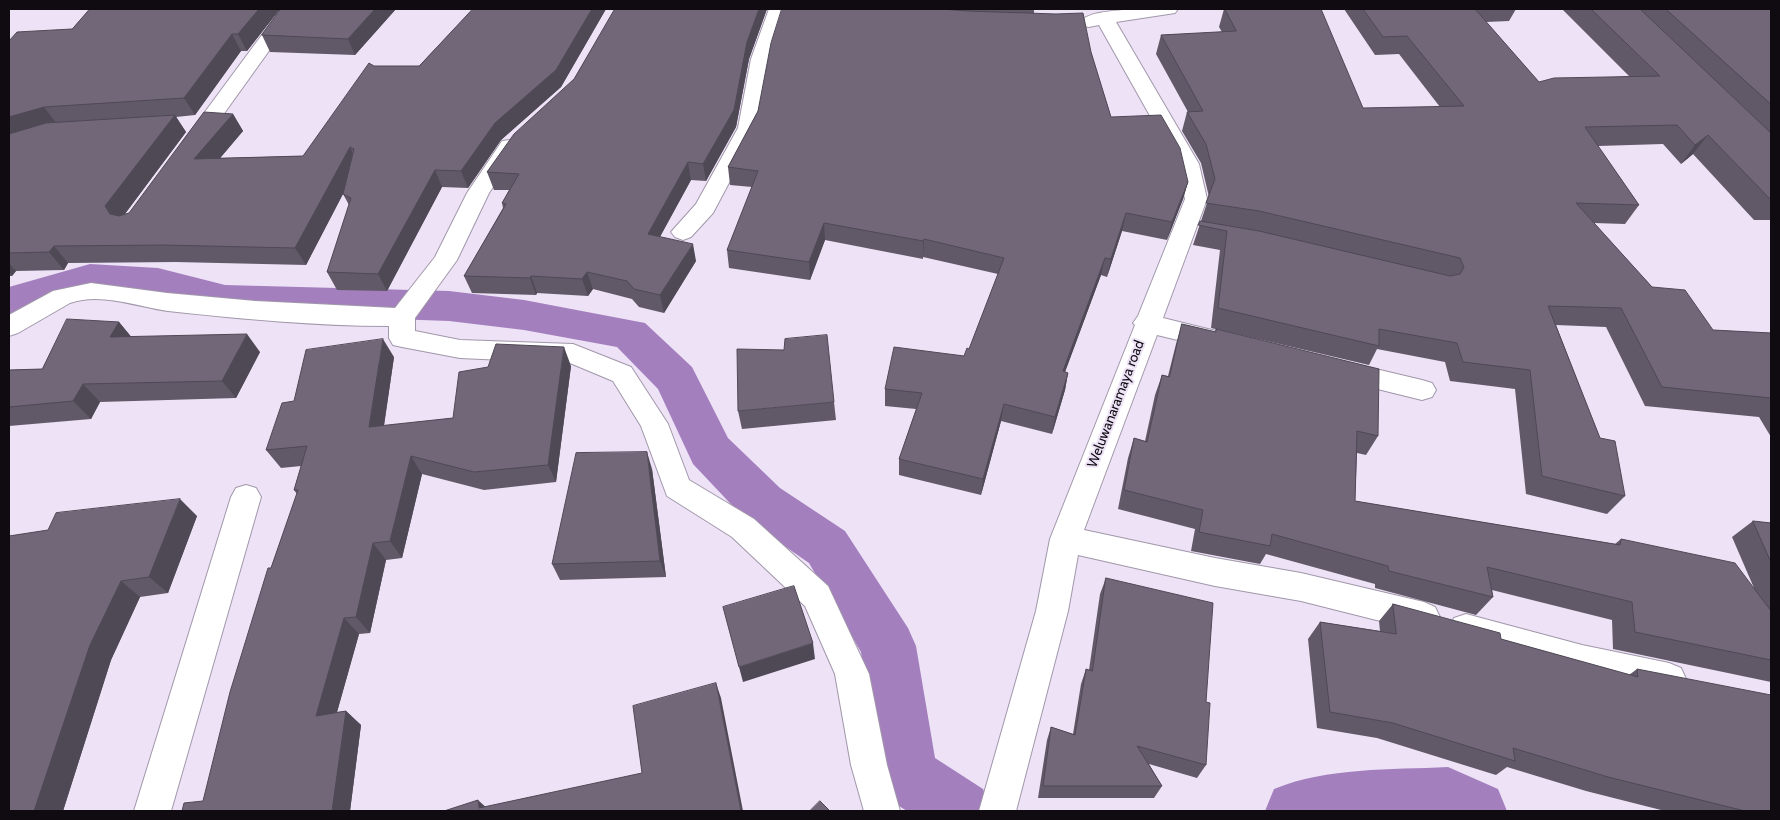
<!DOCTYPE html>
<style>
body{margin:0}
#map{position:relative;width:1780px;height:820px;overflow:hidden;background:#ede2f6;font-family:Cabin,sans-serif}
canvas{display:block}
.frame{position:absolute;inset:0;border:10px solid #0f0b11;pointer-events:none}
</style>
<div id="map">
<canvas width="1780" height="820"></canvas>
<div class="frame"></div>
</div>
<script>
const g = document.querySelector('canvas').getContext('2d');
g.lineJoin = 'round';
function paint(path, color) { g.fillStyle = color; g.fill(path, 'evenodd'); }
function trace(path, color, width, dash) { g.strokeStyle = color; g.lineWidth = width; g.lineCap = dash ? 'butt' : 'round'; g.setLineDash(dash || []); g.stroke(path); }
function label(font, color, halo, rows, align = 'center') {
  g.font = font + ' Cabin,sans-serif'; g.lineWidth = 4; g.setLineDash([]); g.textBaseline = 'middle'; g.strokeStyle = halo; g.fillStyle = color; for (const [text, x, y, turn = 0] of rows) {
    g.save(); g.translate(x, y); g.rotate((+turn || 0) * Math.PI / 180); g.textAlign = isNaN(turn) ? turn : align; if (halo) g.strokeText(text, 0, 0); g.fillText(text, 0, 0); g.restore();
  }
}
const canal = new Path2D(`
 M90,264l68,4 67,17 224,6 75,9 121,23 47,44 36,71 52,50 65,43 63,97 8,18 19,112 48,31 9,22h-85l-21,-13 -8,-22 -17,-124 -52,-89 -65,-45 -51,-54 -35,-75 -41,-42 -93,-17 -75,-9 -224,-8 -67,-17 -67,-4 -82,27v-32z
 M1448,767l50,22 9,22h-242l9,-22c54,-22 116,-19 174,-22z`);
const minor = new Path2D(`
 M281,9h18l-99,138 -7,2 -7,-2 -4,-4z
 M769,9h18l-16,50 -13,69 -45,85 -22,24 -8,3 -8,-3 -4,-5 25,-28 42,-76 13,-69z
 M1142,9h36l-3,4 -59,9 83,142 8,35 -44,119 61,15 4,7 -4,7 -9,2 -58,-14 -73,195 131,28 86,15 123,29 11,5 5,10 -5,10 -11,5 -123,-31 -86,-15 -137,-31 -10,56 -52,200h-37l57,-200 14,-72 85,-214 -2,-2 5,-7 47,-117 -8,-35 -78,-139 -10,2 -6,-1 -3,-4c8,-12 47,-12 62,-13z
 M510,140l8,1 3,5 -32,47 -32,67 -42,58v13l45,9 113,4 58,23 37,57 21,56 65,39 74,67 41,88 18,91 13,46h-36l-13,-46 -16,-91 -30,-68 -73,-69 -65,-41 -26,-70 -28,-45 -43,-18 -110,-5 -58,-11 -9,-2 -4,-7v-12c-73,0 -147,-7 -221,-15 -31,-4 -66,-19 -98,-8l-52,30 -9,3v-21l44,-24 38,-8 76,10 88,8 140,7 40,-51 32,-64 35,-52z
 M1342,361l80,19 10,3 4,7 -4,7 -10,3 -89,-22 -4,-7 4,-7z
 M246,485l10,3 5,9 -90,314h-37l97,-314 5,-9z
 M1466,614l116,31 87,18 12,5 5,11 -5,11 -12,5 -87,-18 -116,-33 -12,-4 -4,-11 4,-11z`);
const wall = new Path2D(`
 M90,9h190l-33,42h-6l-46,64 -19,2 10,15 -61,82 4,-1 104,-99 10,17 -23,27 83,-2 71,-90h45l54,-57h133l-45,78 -60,53 -33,48 -26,-1 -55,104 -50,-1 -10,-18 22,-67 -6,-11 -37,71 -130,-3 -108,1 -4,7 -48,1 -4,5h-3v-235l63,-12z
 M281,9h115l-41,46 -85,-3 -8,-17z
 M615,9h152l-18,50 -13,68 -30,54 -15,-1 -31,57 36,24 -32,52 -25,-6 -7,-8 -39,-10 -5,7 -51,-3 -1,2 -64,-2 -8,-17 39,-68 -1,-5 7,-13h-15l-7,-18 87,-93z
 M782,9h252v4l57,39 20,65 77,65 -5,17 -16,41 -45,-9 -15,46 -6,-2 -36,97 3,1 -3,17 -13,44 -51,-13 -20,74 -82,-20v-16l17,-50 -31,-3v-17l79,-33 5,-7 29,-75 -75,-17v2l-98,-19 -15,40 -81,-12 -2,-18 25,-63 -22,-2 -2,-18 30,-56z
 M1224,9l139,99 77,-1 -41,-53 -24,1 -31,-46h172l-7,12 -23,1 53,60 90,-6 -67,-67h209v211h-17l-61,-66 -12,10 -18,-20 -65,2 41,59 -14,19 -31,-1 58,64 61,43 58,3v104l-12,-20 -114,-11 -39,-79 -50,-2 44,113 25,58 -18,18 -81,-20 -11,-105 -65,-8 -5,-19 -68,-13 -8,16 -158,-37 9,-78 -27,-5 16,-48 -8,-34 -19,-32 5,-19h1l-32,-58 5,-19 61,-3 -3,-5z
 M119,322l12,15 129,15 -24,46 -136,4 -9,17 -82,7v-56l33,-1z
 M1182,324l33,8 1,-3 162,107 -12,19 -9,-2 -2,48 260,43 6,-5 133,49 -22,-51 21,-16 18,2v159l-158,-33 -1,-29 -120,-30 1,7 -17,18 -101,-27v-4l-109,-30 -6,10 -69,-13 4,-22 -77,-20 10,-51 6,-20 11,3 10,-46 7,-20 6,1 8,-32z
 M394,357l-10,69 69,-8 118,-52 -15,116 -72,8 -62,-16 -20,84 -16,2 -16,73 -11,1 -22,78 9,-1 15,14 -11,86h-168l21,-10 68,-233 26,-74 -3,-4 7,-24 -20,2 -15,-18 28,-49z
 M834,402l2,18 -94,9 -4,-18z
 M652,469l14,108 -106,3 -8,-16z
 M197,516l-29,77 -28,4 -29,63 -48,151h-54l39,-281z
 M1106,578l100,124v63l-9,13 -48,-14 13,22 -8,12h-116l9,-58 4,-13 22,7 8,-50 5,-15 3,1 11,-76z
 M1393,604l108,35 128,36 8,-6 134,142h-106l-79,-20 -79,-24 -11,8 -119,-37 -60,-10 -9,-89 12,-17 60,9 -1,-10z`);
const shadedWall = new Path2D(`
 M259,9h21l-33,42 -9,-17z
 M375,9h21l-41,46 -7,-16z
 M592,9h14l-45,78 -60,53 -33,48 -7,-17 34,-48z
 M759,9h8l-18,50 -13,68 -30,54 -3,-17z
 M232,34l9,17 -46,64 -11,-17z
 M44,107l13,17 -48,14v-21z
 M233,114l10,17 -38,45 -11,-17z
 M175,115l11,17 -68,91 -8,-9 -5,-8z
 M1708,135l-15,19 -12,10 14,-19z
 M350,147l8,18 -52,100 -11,-17z
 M688,162l3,18 -39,71 -4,-17z
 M435,170l7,17 -55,104 -9,-17z
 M1188,182l-5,17 -16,41 5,-18z
 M1126,213l-4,18 -15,46 4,-18z
 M824,223l1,17 -15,40 -1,-18z
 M924,239l-1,18v2v-18z
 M693,244l3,17 -32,52 -4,-18z
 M54,246l14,17 -4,7 -15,-18z
 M1105,258l-4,17 -42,113 4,-17z
 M9,263l7,8 -4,5 -3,-4z
 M587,272l6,17 -5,7 -6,-17z
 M531,276l6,17 -1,2 -6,-17z
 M119,322l15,18 -24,-3z
 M247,334l13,18 -24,46 -14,-17z
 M383,339l11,18 -13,88 -12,-18z
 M564,347l7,19 -15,116 -8,-17z
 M1068,373l-3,17 -13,44 3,-17z
 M83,384l17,18 -9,17 -18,-18z
 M1004,404l-3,17 -20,74 2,-16z
 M647,452l5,17 14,108 -6,-16z
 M411,456l11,18 -20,84 -12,-17z
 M180,499l17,17 -29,77 -19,-16z
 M373,543l13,17 -16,73 -14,-16z
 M121,581l19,16 -29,63 -48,151h-29l56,-166z
 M344,618l15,16 -27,96 -16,-14z
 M813,643l2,16 -72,23 -4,-15z
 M716,683l5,15 22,113h-2z
 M346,711l15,14 -11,86h-18z
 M478,800l12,11 -11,-3z`);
const building = new Path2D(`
 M90,9h169l-21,25h-6l-48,64 -140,9 -35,10v-76l8,-9 55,-3z
 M281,9h94l-27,30 -86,-4z
 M473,9h119l-36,61 -61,53 -34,48 -26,-1 -57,104 -51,-2 24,-74 -8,-4 11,-45 -4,-2 -55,101 -132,-3 -109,1 -5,6 -40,1v-119l37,-11 129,-8 -70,91 5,8 9,2 10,-3 75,-101 29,2 -39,45 109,-3 66,-93 5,3h45z
 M615,9h144l-12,33 -13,68 -31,54 -15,-2 -40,72 45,10 -33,51 -26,-6 -7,-8 -40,-9 -5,7 -51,-3 -1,2 -66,-2 42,-72 -4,-1 17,-29 -32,-2 27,-38 60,-55z
 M782,9h159l26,2 89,3 27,-1 8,39 20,65 50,-2 19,33 8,34 -16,40 -46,-9 -15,46 -6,-1 -42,113 5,2 -13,44 -51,-13 -21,75 -84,-20 23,-66 -37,-4 9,-42 70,9 3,-8 2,1 35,-91 -80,-19 -1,2 -99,-18 -15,39 -82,-12 31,-79 -30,-4 30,-56 13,-68z
 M1225,9h96l42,99 101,-2 -57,-70 -24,1 -20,-28h112l64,73 15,-4 106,-2 -69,-67h49l131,124v67l-63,-65 -13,10 -18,-20 -92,2 54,78 -63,-2 76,84 33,3 28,40 58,3v65l-109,-11 -41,-79 -73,-2 52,132 15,3 10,55 -83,-20 -12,-106 -67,-8 -6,-19 -78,-14v17l-161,-38 9,-77 -29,-6 2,-4 59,10 191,45 10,-2 4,-7 -4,-9 -201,-47 -53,-8 9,-24 -9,-35 -19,-32 16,-1 -42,-76 75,-4z
 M1666,9h105v95z
 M67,319l52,3 -9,15 137,-3 -25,47 -139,3 -10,17 -64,6v-37l33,-1z
 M1182,324l34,8v-3l163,40 -1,67 -21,-5 -2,70 265,44 1,-6 114,24 36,48v49l-136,-28 -3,-30 -145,-35 6,30 -104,-26 -1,-5 -116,-32 -2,12 -71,-14 4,-22 -79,-20 10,-52 13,4 15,-67 7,2z
 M827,335l7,67 -96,9 -1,-62 47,1 1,-11z
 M383,339l-14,88 84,-9 6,-46 29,-5 8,-23 68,3 -16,118 -74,7 -63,-16 -21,85 -17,2 -17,74 -12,1 -28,98 30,-5 -14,100h-150l2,-8 19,-2 27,-109 38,-124h3l27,-78h-4l13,-44 -41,4 16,-47 12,-2 12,-51z
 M647,452l13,109 -108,3 24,-111z
 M180,499l-31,78 -28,4 -31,64 -56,166h-25v-275l39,-6 8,-17z
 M1753,521l18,2v39z
 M1106,578l107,25 -7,99 4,1 -4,62 -69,-19 25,40h-119l8,-59 24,8 11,-66 6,2z
 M794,586l19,57 -74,24 -16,-60z
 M1393,604l107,29 1,6 137,38 -1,-8 134,26v116h-26l-137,-34 -95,-29 2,13 -122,-38 -63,-11 -10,-90 76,12z
 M716,683l25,128h-297l34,-11 1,8 163,-35 -9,-67z
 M820,801l10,10h-20z`);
const streetNames = [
 ["Weluwanaramaya road",1116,404,-69]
];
paint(canal, '#a47fbe');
trace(minor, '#a197aa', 2);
paint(minor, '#fff');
paint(wall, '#615968');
paint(shadedWall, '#4f4855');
paint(building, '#716779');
trace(building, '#4f4855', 1);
label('14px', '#0f0b11', '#ede2f6', streetNames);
</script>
